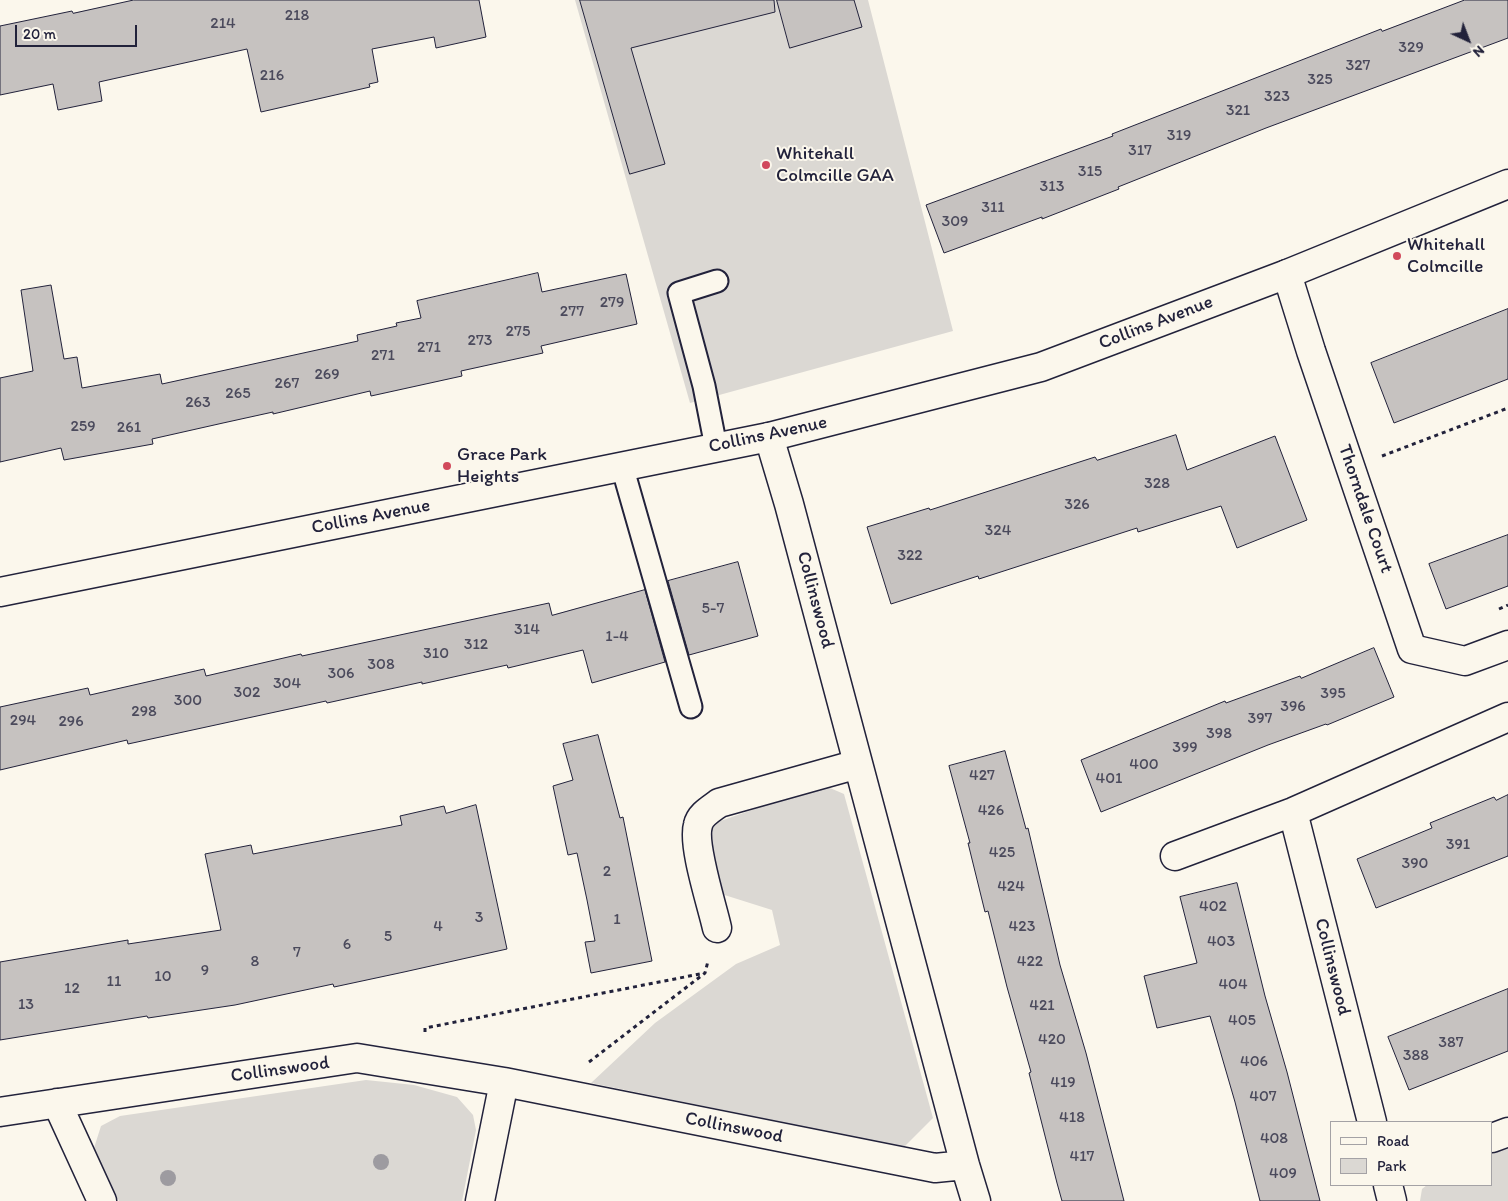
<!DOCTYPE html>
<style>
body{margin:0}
#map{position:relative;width:1508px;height:1201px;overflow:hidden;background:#fbf7ec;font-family:Itim,sans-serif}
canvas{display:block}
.legend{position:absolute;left:1330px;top:1121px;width:162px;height:65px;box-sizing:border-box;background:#fbf7ec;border:1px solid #a4a2a5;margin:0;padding:6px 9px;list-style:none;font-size:15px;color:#22223b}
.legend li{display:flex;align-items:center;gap:10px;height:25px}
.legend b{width:25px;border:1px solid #a4a2a5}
.north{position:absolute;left:1443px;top:15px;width:50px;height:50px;-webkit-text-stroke:4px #fbf7ec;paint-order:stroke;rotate:137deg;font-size:14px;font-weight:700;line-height:20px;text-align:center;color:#22223b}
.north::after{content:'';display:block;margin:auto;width:18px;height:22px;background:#22223b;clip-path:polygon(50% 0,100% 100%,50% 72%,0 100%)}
.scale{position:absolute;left:15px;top:25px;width:122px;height:22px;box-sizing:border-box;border:2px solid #22223b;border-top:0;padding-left:6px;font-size:15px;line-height:18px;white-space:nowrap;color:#22223b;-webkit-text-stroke:4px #fbf7ec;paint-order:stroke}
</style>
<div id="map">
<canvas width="1508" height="1201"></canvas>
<ul class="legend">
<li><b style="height:6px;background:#fbf7ec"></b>Road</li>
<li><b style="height:14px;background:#dbd8d3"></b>Park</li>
</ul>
<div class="north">N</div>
<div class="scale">20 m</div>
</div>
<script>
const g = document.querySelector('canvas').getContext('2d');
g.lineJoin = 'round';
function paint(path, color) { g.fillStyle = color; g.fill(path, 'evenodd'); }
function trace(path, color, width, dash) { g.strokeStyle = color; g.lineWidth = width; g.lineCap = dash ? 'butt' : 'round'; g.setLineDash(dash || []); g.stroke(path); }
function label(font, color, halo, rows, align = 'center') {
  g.font = font + ' Itim,sans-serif'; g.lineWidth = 4; g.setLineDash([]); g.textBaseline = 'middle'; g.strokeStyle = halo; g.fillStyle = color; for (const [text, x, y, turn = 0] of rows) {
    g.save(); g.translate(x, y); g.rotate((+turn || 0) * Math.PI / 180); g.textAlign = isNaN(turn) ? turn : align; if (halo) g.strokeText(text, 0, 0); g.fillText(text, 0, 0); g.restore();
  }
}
const green = new Path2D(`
 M575,0h293l85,331 -263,72z
 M823,785l21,9 89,324 -29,29 -313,-64 64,-60 81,-59 44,-19 -8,-35 -57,-18 -6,-41 3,-27z
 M366,1080l48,5 43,12 16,18 3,15 -14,71h-343l-25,-53 7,-22 19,-10z
 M1508,1146v55h-88l2,-12 5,-4h65v-32z`);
const building = new Path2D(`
 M134,0h345l7,37 -50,11 -2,-11 -62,12 6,33 -9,2 1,3 -109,25 -14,-63 -148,33 3,19 -44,9 -5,-26 -53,11v-69l72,-15 1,2z
 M580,0h194l1,12 -144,36 34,116 -35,10z
 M777,0h77l8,27 -72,21z
 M1465,0h43v38l-242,90 -148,59 1,2 -77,30v-2l-98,36 -18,-48 187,-69 -1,-2 269,-105 1,2z
 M538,273l4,19 84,-18 11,50 -96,22 2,7 -82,18 1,5 -91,20 -1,-5 -97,23v-2l-50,11 -71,16 1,5 -89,16 -3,-12 -61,14v-84l33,-7 -12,-81 30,-5 13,74 13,-2 5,31 78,-14 2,10 196,-43 -1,-6 40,-9 -1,-3 25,-5 -4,-17z
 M1508,309v70l-114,44 -23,-60z
 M1176,435l11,35 88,-34 32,84 -70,28 -16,-42 -83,26 -1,-4 -158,51 -1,-3 -87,28 -24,-77 62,-19 1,2 165,-53 2,3z
 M1508,535v51l-62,23 -17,-45z
 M738,562l20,74 -69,19 -21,-74z
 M645,590l20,72 -73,21 -9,-33 -75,18 -1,-3 -85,19v-2l-95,21 -1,-2 -198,43 -1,-4 -127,30v-63l88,-19 2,7 114,-26 2,7 95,-22 1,2 247,-53 3,12z
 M1374,648l20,49 -67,28 -1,-1 -58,21 -167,67 -20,-52 144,-59 1,2 74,-27 1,2z
 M598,735l22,83 3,-1 29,144 -61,12 -6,-31 10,-1 -8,-41 -10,-47 -9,2 -15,-69 20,-6 -10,-36z
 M1005,751l21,78 2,-1 32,137 26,88 38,148h-62l-5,-18 -28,-110 2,-1 -24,-85 -19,-76 -3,1 -17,-69h2l-21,-77z
 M1508,795v61l-132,52 -19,-49 75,-31 -2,-5 64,-26 2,3z
 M476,805l31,144 -103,23 -70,15 -1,-3 -98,21 -87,13 -1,-2 -147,24v-78l128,-22v4l93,-14 -16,-76 46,-9 2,9 149,-29 -2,-9 44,-10 2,7z
 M1237,883l28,113 22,76 33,129h-60l-25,-99 -25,-86 -53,12 -13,-52 53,-13 -17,-66z
 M1508,989v62l-99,39 -21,-53z`);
const path = new Path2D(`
 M1382,456l126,-48
 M1499,609l9,-4
 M425,1032v-4l280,-55
 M589,1062l116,-89 3,-12`);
const service = new Path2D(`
 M716,447l-12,-61 -25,-93 38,-12
 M622,466l69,241`);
const minor = new Path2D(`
 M1287,274l24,77 101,298 53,12 43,-16
 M769,437l20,67 176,661 11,36
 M1293,812l79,310
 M1175,856l118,-44 215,-95
 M717,928c-5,-23 -25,-83 -19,-103 2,-10 13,-16 21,-22l139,-39
 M57,1103l45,98
 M0,1112l357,-54 147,24 431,86 30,-3
 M1492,1138l16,-6
 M1388,1185l4,16
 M480,1201l24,-119`);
const secondary = new Path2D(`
 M0,592l769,-155 272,-70 246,-93 221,-90`);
const trees = [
 [381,1162],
 [168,1178]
];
const markers = [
 [766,165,5,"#d1495b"],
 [1397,256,5,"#d1495b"],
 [447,466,5,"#d1495b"]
];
const numberNames = [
 ["218",297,16],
 ["214",223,24],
 ["329",1411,48],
 ["327",1358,66],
 ["216",272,76],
 ["325",1320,80],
 ["323",1277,97],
 ["321",1238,111],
 ["319",1179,136],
 ["317",1140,151],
 ["315",1090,172],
 ["313",1052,187],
 ["311",993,208],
 ["309",955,222],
 ["279",612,303],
 ["277",572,312],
 ["275",518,332],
 ["273",480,341],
 ["271",429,348],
 ["271",383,356],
 ["269",327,375],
 ["267",287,384],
 ["265",238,394],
 ["263",198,403],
 ["259",83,427],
 ["261",129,428],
 ["328",1157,484],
 ["326",1077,505],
 ["324",998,531],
 ["322",910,556],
 ["5-7",713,609],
 ["314",527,630],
 ["1-4",617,637],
 ["312",476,645],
 ["310",436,654],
 ["308",381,665],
 ["306",341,674],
 ["304",287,684],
 ["302",247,693],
 ["395",1333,694],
 ["300",188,701],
 ["396",1293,707],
 ["298",144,712],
 ["397",1260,719],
 ["294",23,721],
 ["296",71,722],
 ["398",1219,734],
 ["399",1185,748],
 ["400",1144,765],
 ["427",982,776],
 ["401",1109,779],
 ["426",991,811],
 ["391",1458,845],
 ["425",1002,853],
 ["390",1415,864],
 ["2",607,872],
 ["424",1011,887],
 ["402",1213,907],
 ["3",479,918],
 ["1",617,920],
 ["4",438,927],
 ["423",1022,927],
 ["5",388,937],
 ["403",1221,942],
 ["6",347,945],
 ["7",297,953],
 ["8",255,962],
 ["422",1030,962],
 ["9",205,971],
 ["10",163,977],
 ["11",114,982],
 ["404",1233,985],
 ["12",72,989],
 ["13",26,1005],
 ["421",1042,1006],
 ["405",1242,1021],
 ["420",1052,1040],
 ["387",1451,1043],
 ["388",1416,1056],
 ["406",1254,1062],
 ["419",1063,1083],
 ["407",1263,1097],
 ["418",1072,1118],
 ["408",1274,1139],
 ["417",1082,1157],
 ["409",1283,1174]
];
const poiNames = [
 ["Whitehall",776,154],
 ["Colmcille GAA",776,176],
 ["Whitehall",1407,245],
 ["Colmcille",1407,267],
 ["Grace Park",457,455],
 ["Heights",457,477]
];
const streetNames = [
 ["Collins Avenue",1156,323,-21],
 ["Collins Avenue",768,435,-12],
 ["Thorndale Court",1365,509,71],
 ["Collins Avenue",371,517,-11],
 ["Collinswood",815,600,75],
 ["Collinswood",1332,967,76],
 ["Collinswood",280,1070,-8],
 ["Collinswood",734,1128,11]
];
paint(green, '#dbd8d3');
paint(building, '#c6c2c0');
trace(building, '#22223b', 1);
trace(service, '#22223b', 25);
trace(minor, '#22223b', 31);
trace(secondary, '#22223b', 31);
trace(path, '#22223b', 3, [4, 4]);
trace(service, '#fbf7ec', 21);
trace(minor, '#fbf7ec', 28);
trace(secondary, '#fbf7ec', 28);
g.fillStyle = '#9d9ba0';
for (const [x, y] of trees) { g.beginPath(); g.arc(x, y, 8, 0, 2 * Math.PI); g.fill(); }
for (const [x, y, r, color] of markers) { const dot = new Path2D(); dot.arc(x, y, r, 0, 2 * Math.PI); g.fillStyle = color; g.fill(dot); trace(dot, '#fbf7ec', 2); }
label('16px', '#4b4a5c', null, numberNames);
label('19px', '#22223b', '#fbf7ec', poiNames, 'left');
label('19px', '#22223b', '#fbf7ec', streetNames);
</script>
